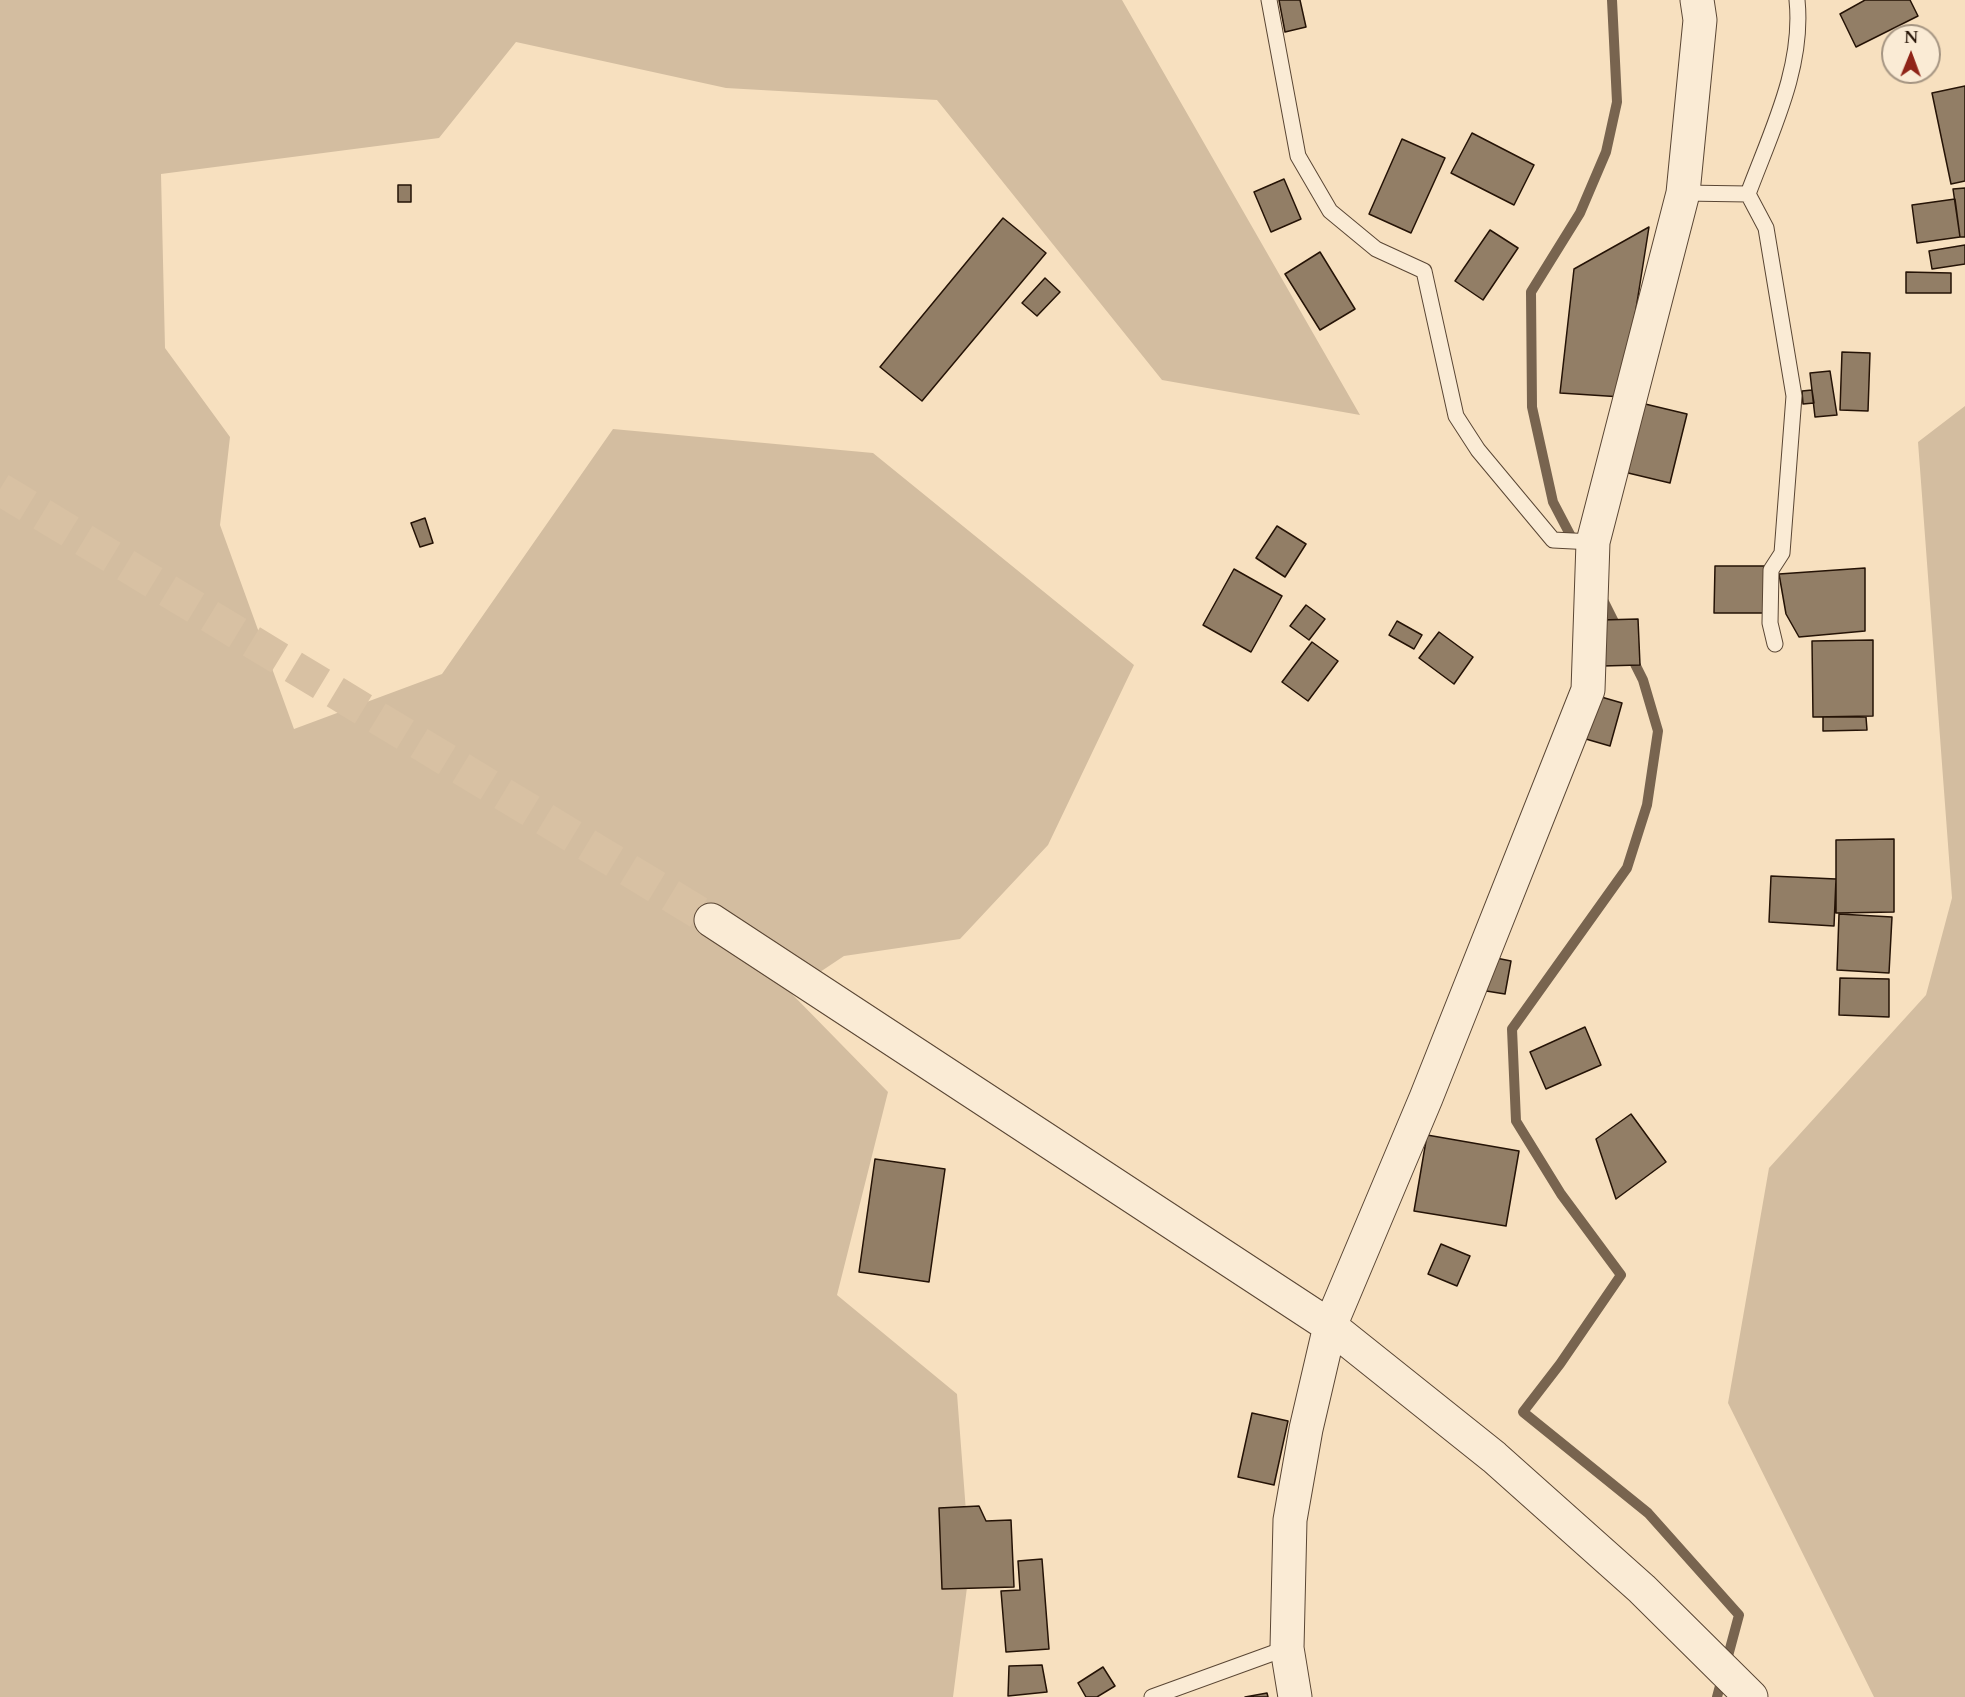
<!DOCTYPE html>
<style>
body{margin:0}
#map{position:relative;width:1965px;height:1697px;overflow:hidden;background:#f7e0bf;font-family:Cardo,serif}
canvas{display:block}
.north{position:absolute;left:1881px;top:24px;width:60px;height:60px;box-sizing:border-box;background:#faebd5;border:2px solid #a59582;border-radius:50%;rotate:1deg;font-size:16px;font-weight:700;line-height:24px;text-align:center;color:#251306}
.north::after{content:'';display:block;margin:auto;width:21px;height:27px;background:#8f2418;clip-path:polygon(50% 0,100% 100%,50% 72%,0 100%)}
</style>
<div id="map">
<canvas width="1965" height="1697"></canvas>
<div class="north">N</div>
</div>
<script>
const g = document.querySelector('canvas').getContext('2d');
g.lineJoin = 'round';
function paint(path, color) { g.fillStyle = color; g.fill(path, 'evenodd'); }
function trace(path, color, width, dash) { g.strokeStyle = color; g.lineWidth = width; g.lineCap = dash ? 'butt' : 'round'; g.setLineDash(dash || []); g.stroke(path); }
const green = new Path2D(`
 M0,0h1122l238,415 -198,-35 -225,-280 -211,-12 -210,-46 -77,96 -278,36 4,174 65,89 -10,88 74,204 148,-55 171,-245 260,24 261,212 -86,180 -88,94 -116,17 -54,36 98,100 -51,203 120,99 13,170 -17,133h-953z
 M1965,406v1291h-91l-146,-294 41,-235 157,-173 26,-97 -34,-456z`);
const stream = new Path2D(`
 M1575,544l-22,-42 -21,-95 -1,-115 49,-79 26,-61 11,-50 -5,-102
 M1601,596l17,34
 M1629,652l14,28 15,51 -11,74 -20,63 -115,161 4,92 45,73 60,81 -61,89 -37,48 125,101 91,102 -22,82`);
const building = new Path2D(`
 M1279,0h21l6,27 -21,5z
 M1865,0h45l8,16 -62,31 -16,-33z
 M1965,86v95l-14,3 -19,-91z
 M1472,133l62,32 -20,40 -63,-32z
 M1402,139l43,19 -34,75 -42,-19z
 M1284,179l17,40 -30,13 -17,-40z
 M398,185h13v17h-13z
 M1965,188v49h-5l-7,-48z
 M1955,199l5,38 -43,6 -5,-38z
 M1003,218l43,35 -124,148 -42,-34z
 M1649,227l-27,170 -62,-4 14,-124z
 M1490,230l28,18 -35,52 -28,-19z
 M1965,245v19l-33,5 -3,-18z
 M1320,252l35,57 -35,21 -35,-56z
 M1906,272l45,1v20h-45z
 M1045,278l15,14 -23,24 -15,-13z
 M1842,352l28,1 -2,58 -28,-1z
 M1830,371l7,44 -22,2 -5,-44z
 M1812,390l2,13 -11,1 -1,-13z
 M1641,403l46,11 -17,69 -46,-11z
 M425,518l8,25 -13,4 -9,-24z
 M1277,526l29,18 -21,33 -29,-19z
 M1715,566h49v47h-50z
 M1865,568v63l-66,6 -13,-23 -7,-40z
 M1234,569l48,27 -31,56 -48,-27z
 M1306,605l19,14 -16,21 -19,-14z
 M1638,619l2,46 -38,1 -1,-46z
 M1397,621l25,14 -8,14 -25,-14z
 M1439,632l34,25 -19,27 -35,-26z
 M1873,640v76l-60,1 -1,-76z
 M1312,642l26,19 -30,40 -26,-19z
 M1591,694l31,9 -12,43 -31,-9z
 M1823,717h43l1,13 -44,1z
 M1894,839v73l-58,1v-73z
 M1771,876l65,3 -2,47 -65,-4z
 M1839,914l53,3 -3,56 -52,-3z
 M1486,956l25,5 -6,33 -25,-4z
 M1840,978l49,1v38l-50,-2z
 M1585,1027l16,38 -55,24 -16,-37z
 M1631,1114l35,48 -50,37 -20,-60z
 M1427,1135l92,16 -13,75 -92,-15z
 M875,1159l70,10 -16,113 -70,-10z
 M1441,1244l29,12 -13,30 -29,-12z
 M1252,1413l36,8 -14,64 -36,-8z
 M979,1506l7,15 25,-1 3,67 -72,2 -3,-81z
 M1042,1559l7,90 -43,3 -5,-61 19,-1 -2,-29z
 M1042,1665l5,27 -39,4 1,-30z
 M1103,1667l12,19 -18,11h-11l-8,-14z
 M1267,1693l1,4h-23z`);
const tertiaryTunnel = new Path2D(`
 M0,489l711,431`);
const service = new Path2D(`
 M1269,0l29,156 32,55 46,38 48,22 32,145 22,34 75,90 40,2
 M1683,193l65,1 18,34 28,168 -12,157 -11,17 -1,53 5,21
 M1748,194c23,-62 56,-127 49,-194
 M1152,1697l135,-49`);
const tertiary = new Path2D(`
 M711,920l619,406 164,131 148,132 109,108
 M1295,1697l-8,-49 3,-128 16,-91 24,-103 96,-228 162,-408 5,-148 90,-349 17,-173 -3,-20`);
paint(green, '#d3bda0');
trace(stream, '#78644f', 10);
paint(building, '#927e66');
trace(building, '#251306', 1.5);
trace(tertiaryTunnel, '#d8c1a3', 33, [33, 16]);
trace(service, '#5a4634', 17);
trace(tertiary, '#5a4634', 35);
trace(service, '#faebd5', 15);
trace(tertiary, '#faebd5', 33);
</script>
